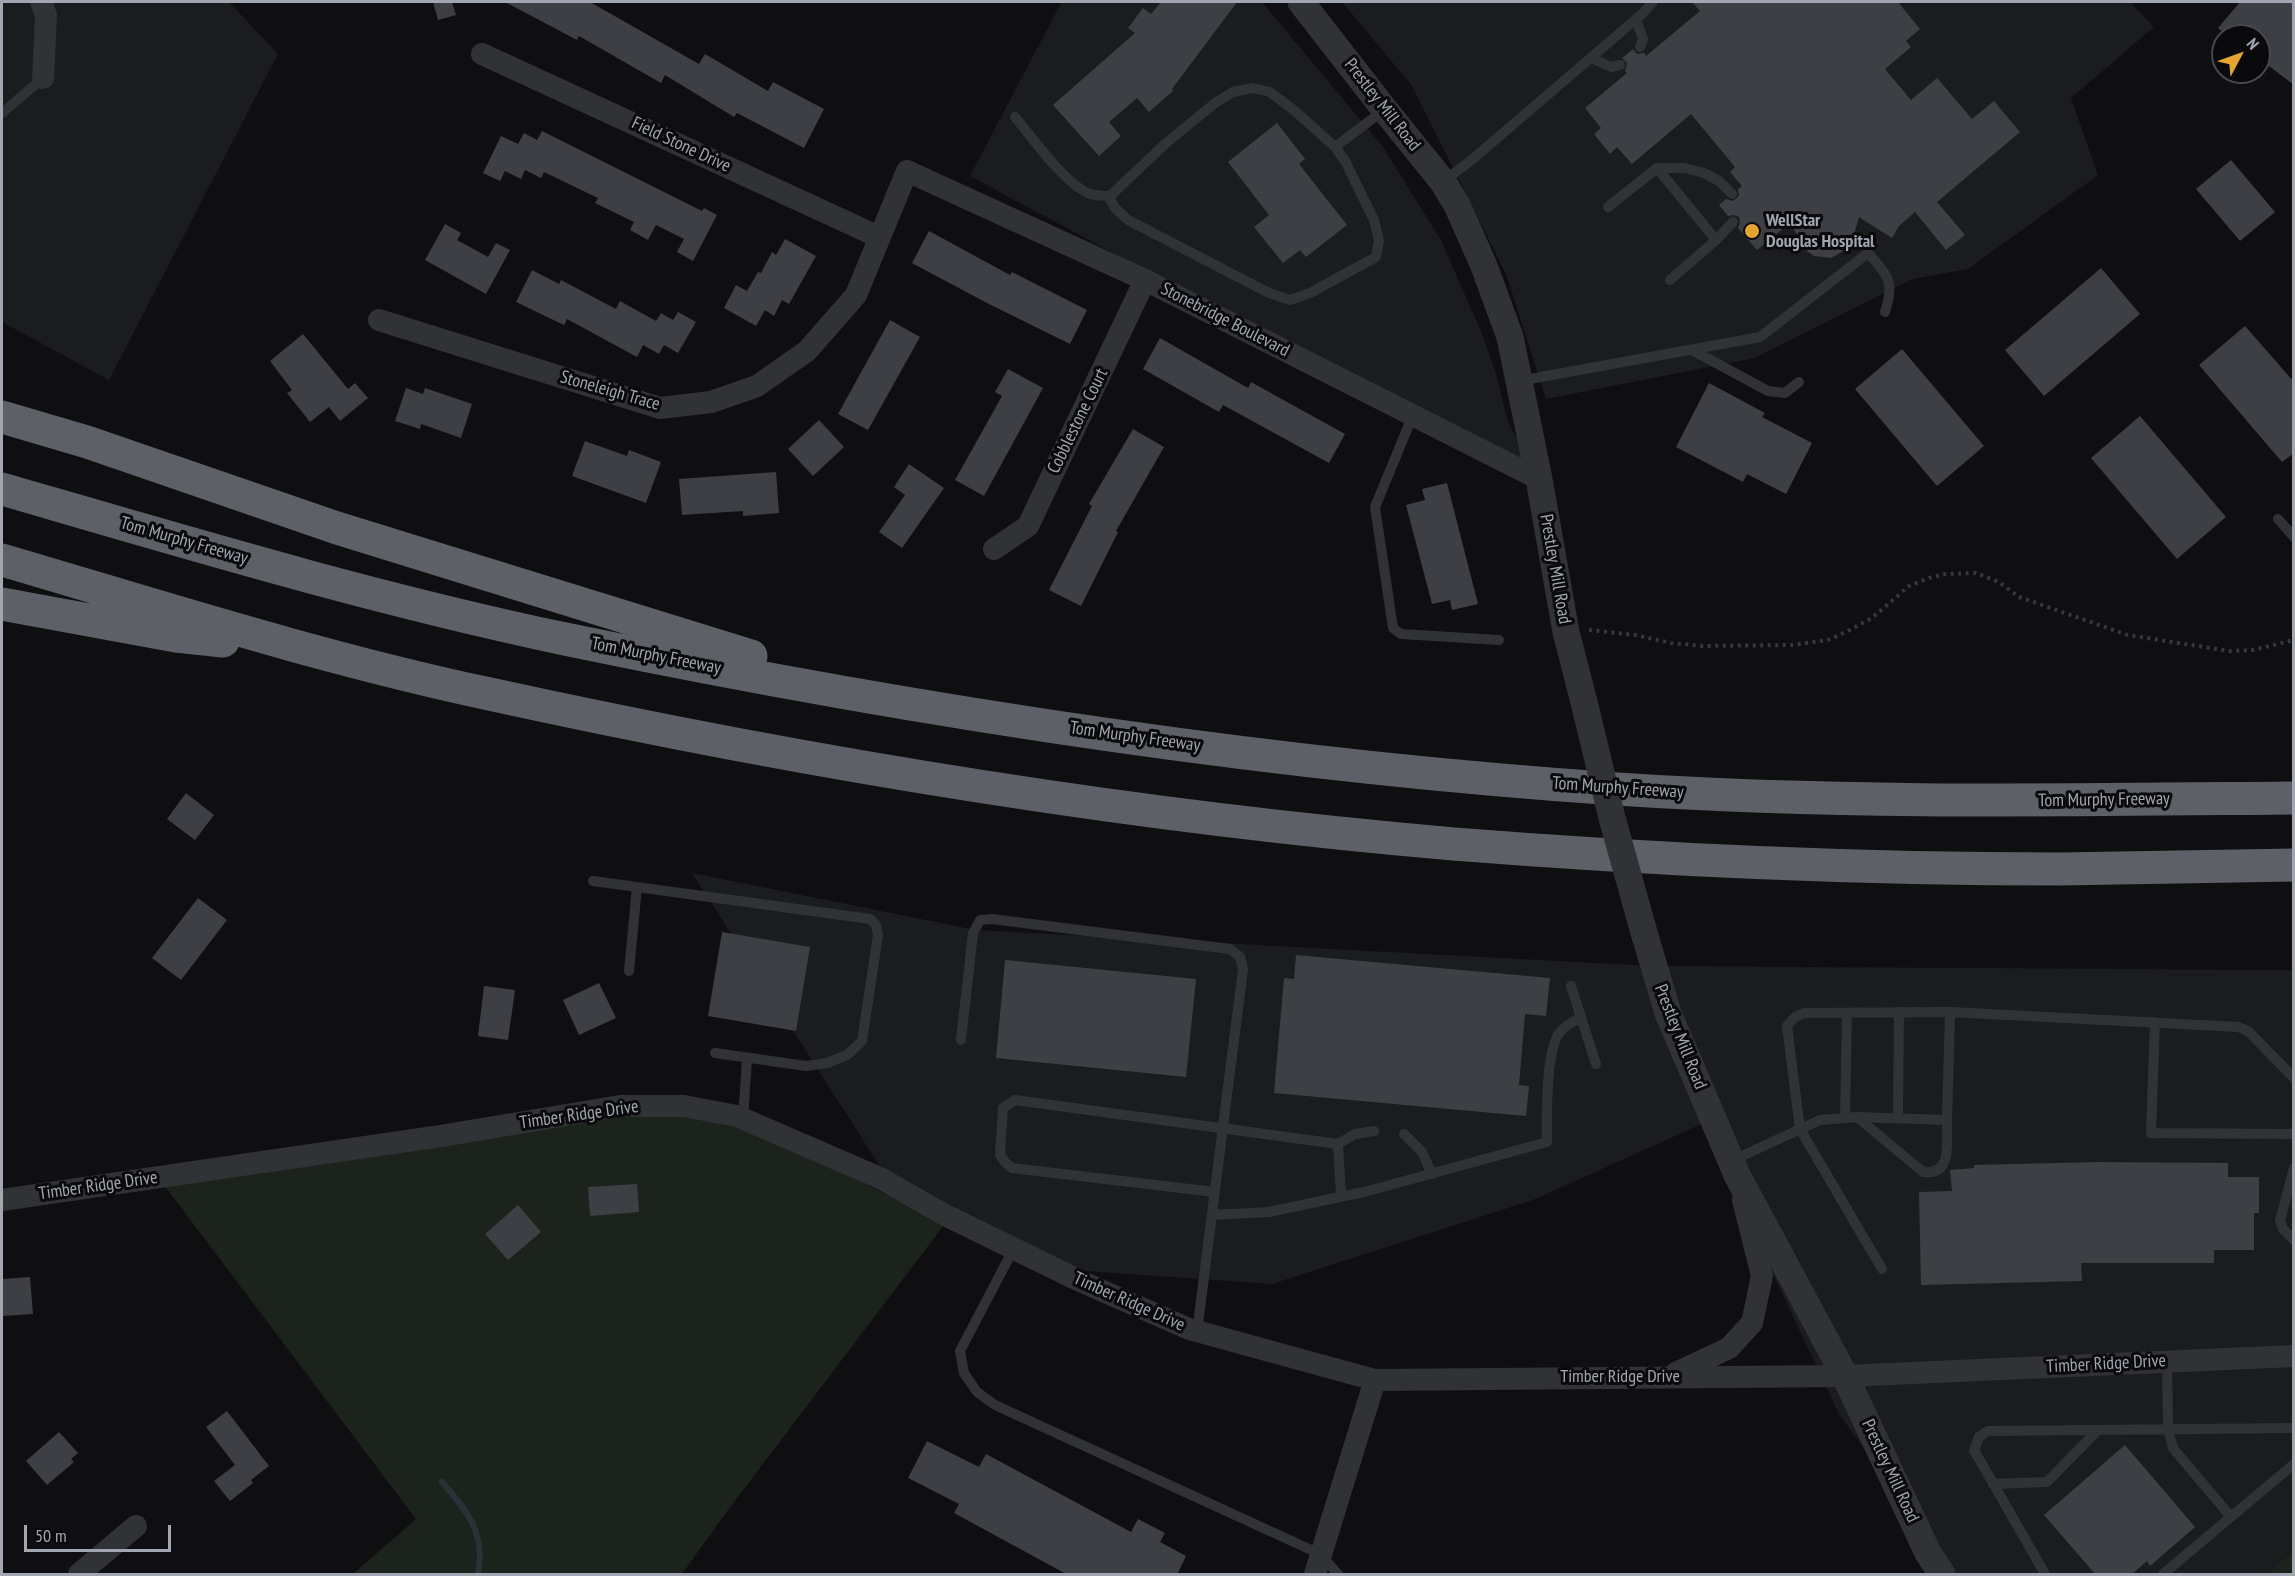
<!DOCTYPE html>
<style>
body{margin:0}
#map{position:relative;width:2295px;height:1576px;overflow:hidden;background:#0f0f11;font-family:"PT Sans Narrow",sans-serif}
canvas{display:block}
.frame{position:absolute;inset:0;border:3px solid #a1a6b1;pointer-events:none}
.north{position:absolute;left:2211px;top:24px;width:60px;height:60px;box-sizing:border-box;background:#0a0a0c;border:2px solid #46484e;border-radius:50%;rotate:49deg;font-size:16px;font-weight:700;line-height:24px;text-align:center;color:#a1a6b1}
.north::after{content:'';display:block;margin:auto;width:21px;height:27px;background:#e6a532;clip-path:polygon(50% 0,100% 100%,50% 72%,0 100%)}
.scale{position:absolute;left:24px;top:1525px;width:147px;height:27px;box-sizing:border-box;border:3px solid #a1a6b1;border-top:0;padding-left:8px;font-size:18px;line-height:21px;white-space:nowrap;color:#a1a6b1;-webkit-text-stroke:4px #0a0a0c;paint-order:stroke}
</style>
<div id="map">
<canvas width="2295" height="1576"></canvas>
<div class="frame"></div>
<div class="north">N</div>
<div class="scale">50 m</div>
</div>
<script>
const g = document.querySelector('canvas').getContext('2d');
g.lineJoin = 'round';
function paint(path, color) { g.fillStyle = color; g.fill(path, 'evenodd'); }
function trace(path, color, width, dash) { g.strokeStyle = color; g.lineWidth = width; g.lineCap = dash ? 'butt' : 'round'; g.setLineDash(dash || []); g.stroke(path); }
function label(font, color, halo, rows, align = 'center') {
  g.font = font + ' "PT Sans Narrow",sans-serif'; g.lineWidth = 6; g.setLineDash([]); g.textBaseline = 'middle'; g.strokeStyle = halo; g.fillStyle = color; for (const [text, x, y, turn = 0] of rows) {
    g.save(); g.translate(x, y); g.rotate((+turn || 0) * Math.PI / 180); g.textAlign = isNaN(turn) ? turn : align; if (halo) g.strokeText(text, 0, 0); g.fillText(text, 0, 0); g.restore();
  }
}
const built = new Path2D(`
 M2,2h227l49,52 -169,326 -107,-58z
 M1060,2h202l121,145 58,93 42,96 13,38 12,48 22,41 -365,-182 -195,-105 91,-173z
 M1342,2h788l24,25 -83,71 27,77 -130,94 -55,10 -158,79 -209,41 -40,-125 -94,-188z
 M692,873l284,57 676,36 641,4v581l-26,23h-312l-116,-160 -137,-290 -169,76 -261,84 -187,-13 -186,-75z`);
const green = new Path2D(`
 M620,1106l117,10 207,109 -219,289 -43,60h-329l63,-55 -258,-342z
 M2293,1551v23h-26z`);
const stream = new Path2D(`
 M442,1482c25,29 44,51 36,92`);
const building = new Path2D(`
 M433,2h19l4,13 -18,5z
 M505,2h85l109,62 6,-10 63,37 5,-9 51,27 -20,39 -67,-35 -3,4 -69,-42 -4,8 -82,-47 -2,4z
 M1161,2h76l-65,87 1,2 -24,21 -12,-14 -28,24 12,14 -22,20 -46,-51 82,-72 -7,-5 15,-20 8,6z
 M1692,2h206l22,27 -14,12 5,6 -26,22 26,31 26,-22 35,41 22,-18 26,31 -83,70 28,33 -19,15 -31,-38 -16,14 -7,12 -33,-21 -7,25 -5,7 -16,9 -17,-2 -7,-5 -17,-28 -33,27 -19,-22 2,-5 -1,-6 -5,-2 -6,1 -9,-11 7,-6 7,2 6,-5 -1,-7 4,-3 -12,-14 5,-5 -44,-53 -59,50 -15,-17 -7,7 -16,-20 7,-6 -16,-20 42,-35 -2,-2 2,-8 -5,-5 11,-9 4,5 7,-1 2,3 54,-45z
 M2240,2h54v83l-25,-19 -10,13v-43h-31l-10,-8z
 M1277,123l28,36 -6,5 48,61 -41,32 -6,-7 -17,13 -29,-36 15,-12 -41,-53z
 M542,131l160,80 2,-3 13,7 -24,46 -16,-9 7,-13 -28,-14 -8,15 -18,-10 4,-8 -39,-19 3,-5 -54,-26 -3,6 -16,-8 -4,9 -16,-8 -5,10 -17,-8 18,-37 17,8 6,-11 13,7z
 M2231,160l44,52 -35,29 -44,-52z
 M445,224l16,9 -4,7 31,17 8,-14 14,7 -24,44 -61,-34z
 M929,231l81,44 2,-3 75,38 -17,34 -83,-41 -75,-40z
 M785,239l31,17 -27,48 -7,-4 -8,16 -9,-6 -9,16 -32,-18 12,-23 11,6 11,-19 3,1 11,-21 4,3z
 M2101,268l39,46 -96,82 -39,-46z
 M532,270l27,14 2,-4 55,29 4,-8 36,20 5,-8 12,7 5,-8 18,10 -18,31 -14,-8 -5,9 -16,-9 -6,12 -70,-38 -3,6 -48,-23z
 M890,320l30,17 -52,93 -30,-16z
 M2245,326l49,56v71l-12,9 -83,-97z
 M303,334l45,55 7,-6 13,15 -28,23 -11,-14 -19,15 -23,-29 5,-3 -22,-29z
 M1160,338l88,50 3,-6 94,52 -16,29 -106,-58 -4,7 -76,-43z
 M1902,349l82,97 -47,40 -82,-97z
 M1008,369l35,19 -59,108 -29,-16 47,-84 -7,-4z
 M1709,383l56,30 -3,4 50,26 -26,51 -39,-20 -4,8 -67,-35z
 M406,388l17,6 2,-6 47,16 -11,34 -40,-14 -1,5 -25,-8z
 M2140,416l86,101 -49,42 -86,-101z
 M819,420l25,27 -31,29 -25,-27z
 M1133,429l31,18 -48,84 2,1 -37,74 -32,-16 43,-84 -3,-2z
 M585,441l42,15 2,-6 32,12 -15,41 -74,-27z
 M909,464l35,24 -42,60 -23,-16 26,-37 -11,-8z
 M776,472l3,41 -36,3v-5l-61,4 -3,-36z
 M1447,483l31,121 -26,6 -2,-10 -18,4 -26,-99 19,-5 -3,-11z
 M186,793l28,22 -19,25 -28,-21z
 M198,898l29,22 -46,60 -29,-22z
 M722,932l88,15 -14,84 -88,-15z
 M1296,955l254,23 -4,38 -21,-2 -6,71 10,1 -3,30 -252,-23 10,-115 10,1z
 M1005,960l191,19 -10,98 -190,-19z
 M599,983l17,35 -37,17 -16,-35z
 M484,986l31,4 -7,50 -30,-4z
 M2098,1162l130,1v14h31v36h-5v37h-40v13h-133l1,18 -161,4 -2,-93 33,-1 -2,-21 24,-2v-3z
 M637,1184l2,28 -49,4 -2,-29z
 M518,1205l23,27 -33,28 -23,-26z
 M30,1277l3,37 -31,2v-37z
 M227,1411l42,55 -18,14 2,3 -23,18 -16,-20 21,-16 -29,-38z
 M59,1432l19,21 -7,6 3,3 -27,23 -21,-24z
 M927,1441l52,26 7,-13 145,78 7,-13 27,14 -5,9 26,14 -9,19h-109l-114,-62 5,-9 -51,-26z
 M2125,1445l70,82 -45,39 -3,-5 -16,14h-35l-52,-60z`);
const path = new Path2D(`
 M1589,630l46,5 36,8 32,3 89,-1 36,-5 18,-8 26,-14 37,-32 20,-8 16,-4 31,-1 23,9 20,15 109,38 101,16 24,-1 41,-10`);
const service = new Path2D(`
 M1636,19l7,20 -3,8
 M1591,58l20,9 9,-2
 M1253,88l17,4 25,19 40,36 10,14 29,59 5,21 -3,16 -66,36 -20,7 -21,-7 -141,-73 -13,-12 -6,-11 56,-53 50,-41 18,-11z
 M2,113l41,-35
 M1015,117c17,20 52,70 76,77 6,2 13,2 19,2
 M1335,147l49,-37
 M1657,168l59,72 -46,40
 M1444,181l30,-23 169,-145 10,-11
 M1608,207l49,-39h28l19,5 15,8 13,13
 M1716,240l17,-18
 M1692,350l76,41 17,2 14,-11
 M1519,381l241,-44 108,-84c20,23 27,28 17,59
 M1413,415l-38,92 18,121 8,6 98,6
 M2278,519l16,18
 M593,881l277,38 6,6 2,10 -16,106 -15,14 -20,8 -21,3 -91,-13
 M629,971l8,-84
 M1571,986l25,78
 M2155,1022l-4,111 143,1
 M961,1040l12,-107 7,-13 12,-1 238,30 10,8 3,12 -46,363
 M1857,1117l66,55c31,4 23,-32 24,-52
 M1845,1118l2,-105
 M1898,1118l1,-106
 M743,1119l4,-60
 M1404,1134l18,18 10,22
 M1338,1144l17,-10 19,-3
 M1731,1161l89,-41 37,-3 90,3 3,-108 289,15 10,5 45,46
 M2294,1168l-14,52 3,9 11,11
 M1215,1192l-203,-24 -7,-6 -5,-7 3,-47 12,-8 323,44 3,52
 M1212,1215l57,-3 99,-21 179,-49c0,-24 -2,-95 14,-111 5,-6 14,-10 20,-14
 M1014,1248l-54,103 4,22 13,19 18,13 325,149 18,20
 M1882,1269l-82,-140 -13,-103 8,-9 9,-4 146,-1
 M2167,1361l1,68 5,19 58,69
 M1993,1484l54,-2 51,-52
 M2045,1574l-71,-124 5,-13 9,-6 306,-3
 M2163,1574l131,-110`);
const minor = new Path2D(`
 M41,2l5,13 -3,63
 M482,54l397,183
 M379,320l281,88 51,-6 46,-16 50,-35 49,-56 51,-124 238,109 394,199
 M994,549l34,-23 117,-246
 M2,1200l439,-64 179,-30h64l53,10 143,62 65,37 133,65 111,49 186,51 470,-4 449,-20
 M1676,1373l53,-25 23,-25 10,-47 -19,-76
 M79,1574l57,-48
 M1315,1574l60,-194`);
const tertiary = new Path2D(`
 M1301,2l84,108 58,72 14,23 27,61 26,71 29,142 27,153 18,70
 M1645,936l23,77 69,162 108,201 83,177 14,21`);
const motorway = new Path2D(`
 M2,417l85,25 250,86 414,128
 M2,489c186,54 373,110 563,150 347,72 698,126 1052,150 225,15 451,11 677,9
 M2,560c160,47 320,98 483,133 319,70 643,123 969,151 201,16 405,25 606,25 78,-1 156,-3 234,-4
 M2,604l174,32 47,5`);
const tertiaryBridge = new Path2D(`
 M1584,702l28,116 33,118`);
const markers = [
 [1752,231,8,"#e6a532"]
];
const streetNames = [
 ["Prestley Mill Road",1382,105,52],
 ["Field Stone Drive",681,145,25],
 ["Stonebridge Boulevard",1225,320,27],
 ["Stoneleigh Trace",610,391,16],
 ["Cobblestone Court",1078,421,-64],
 ["Tom Murphy Freeway",184,541,16],
 ["Prestley Mill Road",1555,569,80],
 ["Tom Murphy Freeway",656,656,11],
 ["Tom Murphy Freeway",1135,737,8],
 ["Tom Murphy Freeway",1618,788,4],
 ["Tom Murphy Freeway",2104,800,-1],
 ["Prestley Mill Road",1680,1037,68],
 ["Timber Ridge Drive",579,1115,-8],
 ["Timber Ridge Drive",98,1186,-8],
 ["Timber Ridge Drive",1129,1302,24],
 ["Timber Ridge Drive",2106,1364,-3],
 ["Timber Ridge Drive",1620,1377],
 ["Prestley Mill Road",1890,1471,65]
];
const poiNames = [
 ["WellStar",1766,221],
 ["Douglas Hospital",1766,242]
];
paint(built, '#1b1c1e');
paint(green, '#1c231d');
trace(stream, '#2a3238', 6);
paint(building, '#3e3f44');
trace(path, '#37383c', 4, [3, 4.5]);
trace(service, '#313235', 10);
trace(minor, '#313235', 22);
trace(tertiary, '#313235', 27);
trace(motorway, '#5d6066', 33);
trace(tertiaryBridge, '#313235', 27);
for (const [x, y, r, color] of markers) { const dot = new Path2D(); dot.arc(x, y, r, 0, 2 * Math.PI); g.fillStyle = color; g.fill(dot); trace(dot, '#0a0a0c', 2); }
label('18px', '#a1a6b1', '#0a0a0c', streetNames);
label('bold 18px', '#a1a6b1', '#0a0a0c', poiNames, 'left');
</script>
